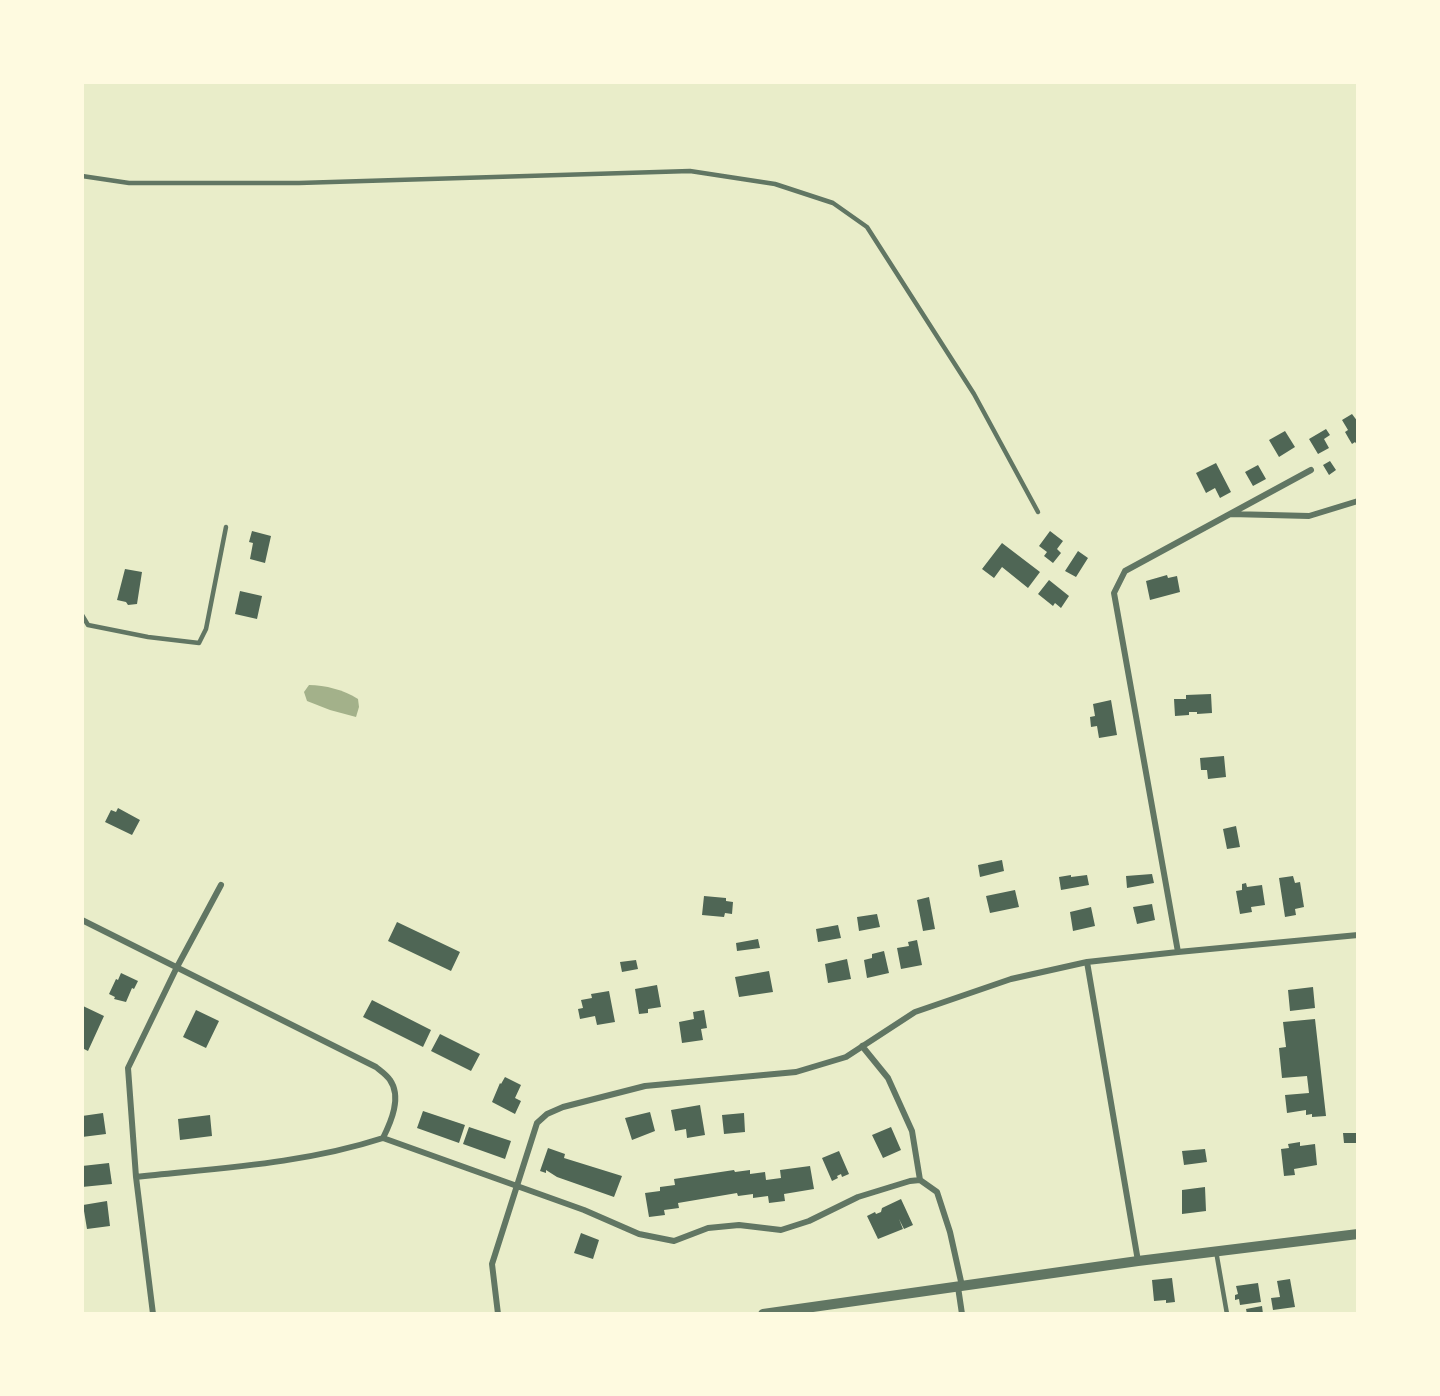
<!DOCTYPE html>
<style>
body{margin:0}
#map{position:relative;width:1440px;height:1396px;overflow:hidden;background:#e9edc9;font-family:"Alegreya Sans",sans-serif}
canvas{display:block}
.frame{position:absolute;inset:0;border:84px solid #fefae0;pointer-events:none}
</style>
<div id="map">
<canvas width="1440" height="1396"></canvas>
<div class="frame"></div>
</div>
<script>
const g = document.querySelector('canvas').getContext('2d');
g.lineJoin = 'round';
function paint(path, color) { g.fillStyle = color; g.fill(path, 'evenodd'); }
function trace(path, color, width, dash) { g.strokeStyle = color; g.lineWidth = width; g.lineCap = dash ? 'butt' : 'round'; g.setLineDash(dash || []); g.stroke(path); }
const water = new Path2D(`
 M309,685c16,0 35,5 49,14l1,8 -3,10 -26,-7 -23,-9 -3,-9z`);
const building = new Path2D(`
 M1352,414l6,8v24l-3,-4 -3,2 -3,-5 -4,-7 3,-2 -6,-10z
 M1326,429l4,6 -6,4 5,9 -11,6 -9,-15z
 M1285,431l10,16 -16,10 -10,-17z
 M1330,461l6,9 -7,5 -6,-10z
 M1216,463l15,29 -11,6 -5,-10 -9,5 -10,-20z
 M1258,465l8,14 -13,7 -8,-14z
 M252,531l19,5 -6,27 -15,-4 3,-16 -4,-1z
 M1050,531l13,10 -6,8 4,4 -8,10 -9,-7 3,-4 -8,-6z
 M1002,543l38,29 -12,16 -26,-21 -8,11 -12,-9z
 M1078,551l10,7 -12,19 -11,-6z
 M125,569l17,3 -5,32 -9,1 -2,-3 -9,-2z
 M1167,575l1,3 9,-2 3,16 -30,8 -4,-19z
 M1049,580l20,16 -8,12 -6,-5 -2,3 -15,-12z
 M240,591l22,5 -5,23 -22,-5z
 M1211,694l1,19 -15,1v-2h-8v3l-14,1 -1,-17h12v-4z
 M1111,700l6,35 -18,3 -2,-12 -6,1 -1,-10 5,-1 -2,-12z
 M1224,756l2,21 -18,2 -1,-9h-6l-1,-12z
 M118,808l22,12 -8,15 -27,-13 6,-12 5,2z
 M1236,826l4,21 -13,2 -4,-20z
 M1002,860l2,11 -24,6 -2,-12z
 M1152,874l2,9 -27,5 -1,-12z
 M1071,875v2l16,-2 2,10 -28,5 -2,-13z
 M1293,876l2,7 5,-1 4,25 -9,2 1,6 -11,2 -6,-39z
 M1246,883l1,4 15,-2 3,20 -14,2 1,5 -12,2 -4,-23 6,-1v-6z
 M1015,890l4,17 -29,6 -4,-17z
 M704,896l22,2v3l7,1 -1,12 -7,-1 -1,4 -22,-2z
 M929,897l6,32 -12,2 -6,-31z
 M1152,904l3,16 -18,4 -4,-17z
 M1091,907l4,19 -22,5 -3,-19z
 M877,914l3,13 -21,4 -2,-14z
 M397,922l63,30 -9,19 -63,-30z
 M838,925l3,13 -23,4 -2,-13z
 M758,939l2,9 -23,3 -1,-8z
 M917,940l5,25 -21,4 -4,-21 12,-2 -1,-4z
 M884,951l5,22 -22,5 -3,-18 8,-2v-4z
 M847,959l4,20 -23,4 -3,-19z
 M636,960l2,9 -16,3 -2,-10z
 M769,971l4,21 -34,5 -4,-20z
 M121,973l17,8 -4,8 -2,-1 -6,14 -12,-3 1,-2 -6,-3 7,-15 2,1z
 M657,985l4,22 -13,2v4l-9,1 -4,-25z
 M1313,987l2,21 -25,3 -2,-21z
 M609,991l6,31 -18,3 -2,-9 -15,3 -2,-10 5,-1 -2,-8 11,-2 -1,-4z
 M372,1000l59,30 -8,17 -60,-30z
 M83,1006l21,10 -16,35 -6,-3z
 M196,1010l23,11 -13,27 -23,-11z
 M704,1010l3,18 -6,1 2,11 -21,3 -3,-21 15,-3 -1,-7z
 M1315,1019l11,97 -14,1v-3l-6,1v-5l-19,3 -2,-18 24,-2 -2,-17 -25,2 -3,-30 7,-1 -3,-25z
 M440,1034l40,20 -9,17 -40,-20z
 M505,1077l16,8 -6,13 6,3 -6,13 -23,-12 8,-19 1,1z
 M700,1105l5,30 -18,3 -1,-9 -11,2 -4,-21z
 M423,1111l42,14 -6,18 -42,-15z
 M650,1112l5,19 -23,9 -7,-22z
 M103,1113l3,21 -24,3v-21z
 M744,1113l1,19 -21,2 -2,-19z
 M210,1115l2,21 -32,4 -2,-21z
 M469,1127l42,14 -6,18 -42,-15z
 M891,1127l10,23 -18,8 -11,-23z
 M1343,1133h15v10h-14z
 M1300,1142v4l15,-2 2,21 -23,4 1,6 -11,1 -3,-27 8,-1 -1,-4z
 M548,1148l17,6 -1,4 58,18 -8,21 -57,-20 -11,-7v3l-6,-2z
 M1205,1149l2,13 -23,3 -2,-14z
 M839,1151l10,23 -7,3 -1,-3 -4,2 1,2 -6,3 -10,-23z
 M109,1163l3,21 -30,3v-21z
 M810,1166l4,23 -30,5 1,7 -16,2 -1,-7 -15,2v-4l-15,2 -1,-3 -59,10 1,5 -15,2 1,5 -16,2 -4,-24 15,-2v-4l15,-2 -1,-6 60,-9 1,2 15,-2v4l15,-2 1,8 15,-2 -1,-8z
 M1205,1187l1,24 -24,3v-24z
 M901,1199l12,26 -9,4 -5,-10 4,10 -25,10 -11,-23 8,-4 1,2 5,-2 1,-4z
 M107,1201l3,25 -23,3 -4,-24z
 M581,1233l18,7 -6,19 -19,-6z
 M1172,1278l3,24 -9,1v-3l-12,1 -2,-21z
 M1290,1279l5,28 -22,3 -2,-12 9,-1 -3,-16z
 M1258,1283l3,19 -21,3 -1,-6 -4,1v-5l3,-1 -2,-8z
 M1262,1306l1,8h-16l-1,-5z`);
const service = new Path2D(`
 M82,176l47,7h170l391,-12 85,13 58,19 34,24 107,167 64,118
 M82,615l6,10 60,12 51,6 7,-14 20,-102
 M1216,1251l11,63`);
const minor = new Path2D(`
 M1231,514l78,2 49,-15
 M82,920l294,147c5,4 11,8 14,13 12,17 1,42 -7,58 -80,26 -164,30 -247,39
 M1178,952l-64,-359 11,-22 186,-101
 M1087,962l51,299
 M862,1046l26,32 24,53 8,49
 M383,1138l201,72 55,24 35,7 34,-13 31,-3 42,5 28,-9 49,-24 52,-16 10,-1 17,12 13,40 12,54
 M958,1287l4,27
 M153,1314l-17,-137 -8,-109 49,-101 44,-82
 M498,1314l-6,-50 45,-141 10,-9 16,-7 82,-21 151,-14 50,-15 69,-45 96,-33 76,-17 91,-10 180,-17`);
const tertiary = new Path2D(`
 M763,1314l375,-53 220,-27`);
paint(water, '#a3b18a');
paint(building, '#4f6655');
trace(service, '#617663', 4.5);
trace(minor, '#617663', 6);
trace(tertiary, '#617663', 10);
</script>
